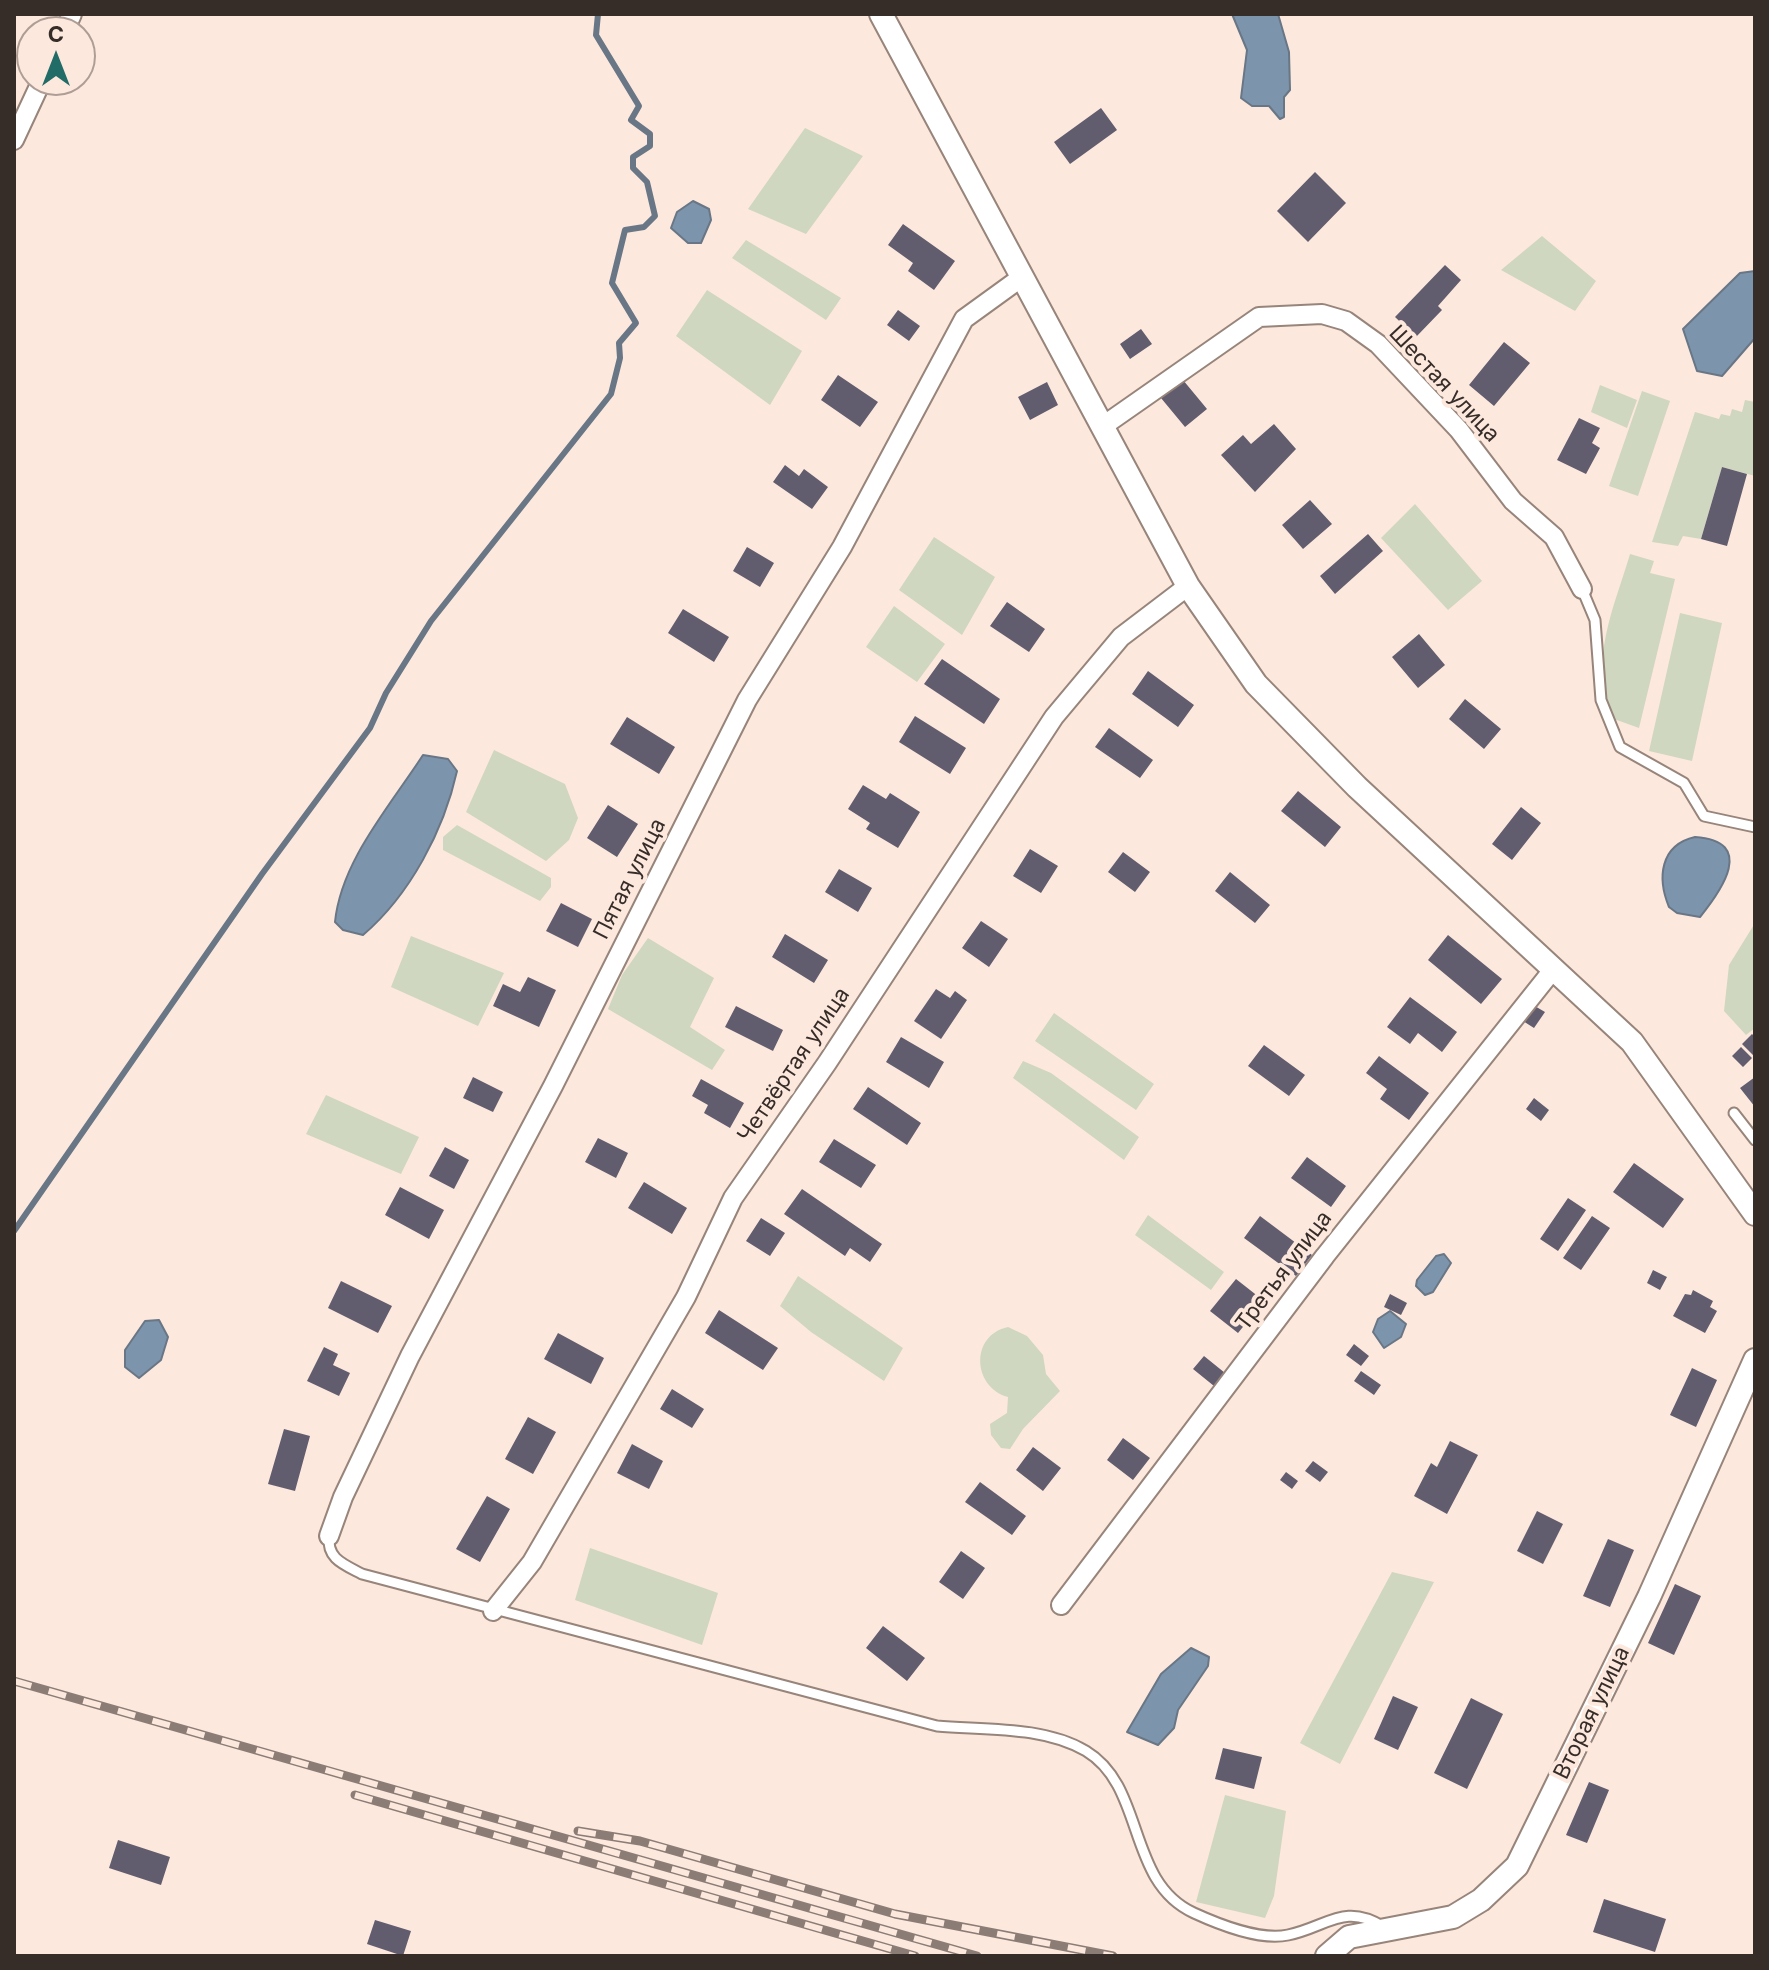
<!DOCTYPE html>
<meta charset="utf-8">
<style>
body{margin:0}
#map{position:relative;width:1769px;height:1970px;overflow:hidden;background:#fde8dd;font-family:Inter,sans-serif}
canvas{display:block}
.frame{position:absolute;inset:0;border:16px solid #362d29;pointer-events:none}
.north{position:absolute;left:16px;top:16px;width:80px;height:80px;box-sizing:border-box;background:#fde8dd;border:2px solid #ad9d95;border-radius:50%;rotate:0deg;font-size:22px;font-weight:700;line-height:32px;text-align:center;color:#362d29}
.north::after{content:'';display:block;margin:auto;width:28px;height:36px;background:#216c67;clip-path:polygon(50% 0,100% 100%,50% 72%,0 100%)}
</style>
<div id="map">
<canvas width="1769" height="1970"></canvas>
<div class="frame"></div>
<div class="north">С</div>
</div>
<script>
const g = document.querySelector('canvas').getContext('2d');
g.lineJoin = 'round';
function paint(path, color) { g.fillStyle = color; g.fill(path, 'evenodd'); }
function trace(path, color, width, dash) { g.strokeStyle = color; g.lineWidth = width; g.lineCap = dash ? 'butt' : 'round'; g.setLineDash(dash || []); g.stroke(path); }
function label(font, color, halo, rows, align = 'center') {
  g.font = font + ' Inter,sans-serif'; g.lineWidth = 8; g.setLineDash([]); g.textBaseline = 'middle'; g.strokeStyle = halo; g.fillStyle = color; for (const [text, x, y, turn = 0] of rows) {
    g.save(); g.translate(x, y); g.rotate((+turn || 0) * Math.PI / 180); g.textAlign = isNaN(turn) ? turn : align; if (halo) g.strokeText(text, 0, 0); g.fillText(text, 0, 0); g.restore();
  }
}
const green = new Path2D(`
 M805,128l58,28 -57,78 -58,-25z
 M1542,236l54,45 -21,30 -74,-41z
 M746,240l95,58 -15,22 -94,-62z
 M707,290l95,61 -32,54 -94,-69z
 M1600,385l37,15 -10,28 -36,-16z
 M1642,391l28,10 -32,95 -29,-10z
 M1745,400l10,2v74l-33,-9 -21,72 -18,-3 -5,10 -26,-4 43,-130 24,7 2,-5 9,2 2,-7 10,3z
 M1415,504l67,77 -34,29 -67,-72z
 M934,537l61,40 -33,58 -63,-45z
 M1630,554l24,7 -4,12 25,6 -36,149 -25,-9c-26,-59 -1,-107 16,-165z
 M894,606l51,38 -28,38 -51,-35z
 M1680,613l42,10 -30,138 -43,-10z
 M494,750l71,34 13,34 -9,22 -23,21 -80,-49z
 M457,825l94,53v9l-11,14 -97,-51v-13z
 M1755,923v105l-9,7 -22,-24 5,-46z
 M411,936l93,37 -26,53 -87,-39z
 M648,938l66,40 -24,49 35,23 -13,20 -104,-61 14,-34z
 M1054,1013l100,71 -18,26 -101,-69z
 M1023,1061l28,12 88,64 -15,23 -111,-82z
 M326,1095l93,42 -18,37 -95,-40z
 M1148,1215l76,57 -13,18 -76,-55z
 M798,1276l105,72 -19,33 -73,-49 -31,-26z
 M1008,1327l19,9 16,19 3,19 14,17 -37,38 -13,20 -9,-1 -10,-13 -1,-11 17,-11 1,-16c-36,-10 -38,-62 0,-70z
 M590,1548l128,45 -16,52 -127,-45z
 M1392,1572l42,10 -94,182 -40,-21z
 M1225,1795l61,16 -12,85 -9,22 -69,-16z`);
const water = new Path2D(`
 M1232,14h46l11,38 1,38 -6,7v20l-4,2 -11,-13h-17l-11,-8 6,-48z
 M693,201l16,8 2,11 -10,23h-13l-17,-15 6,-16z
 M1755,271v67l-33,38 -25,-5 -14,-42 57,-56z
 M423,755l25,4 9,12c-13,59 -47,124 -94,164l-20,-5 -8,-8c6,-61 55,-116 88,-167z
 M1695,837c62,4 26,54 5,80l-23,-4 -8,-6c-12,-29 -9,-62 26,-70z
 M1444,1254l7,9 -18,29 -8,3 -9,-9 1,-6 19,-24z
 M1390,1311l16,13 -5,13 -17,11 -11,-16 5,-13z
 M159,1320l9,17 -7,23 -22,18 -14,-11v-17l20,-29z
 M1191,1648l18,9 -1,9 -30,44 -4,18 -16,17 -31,-13 34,-58z`);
const stream = new Path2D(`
 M14,1231l248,-357 108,-146 16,-35 45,-72 180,-227 9,-36 -1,-15 17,-20 -24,-40 13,-53 19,-3 11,-11 -8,-34 -14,-14v-11l17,-11v-12l-19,-14 8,-14 -43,-71 2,-21`);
const building = new Path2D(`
 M1101,108l16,22 -47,34 -16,-22z
 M1315,172l31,31 -38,39 -31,-31z
 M903,224l52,37 -21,29 -26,-19 5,-8 -25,-18z
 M1445,265l16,15 -23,26 4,4 -26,27 -21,-20z
 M898,310l22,16 -11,15 -22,-16z
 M1141,329l11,15 -22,15 -10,-15z
 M1504,342l26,21 -36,43 -25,-21z
 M838,375l40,27 -18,25 -39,-27z
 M1183,380l24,29 -22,18 -24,-29z
 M1047,382l11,23 -28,15 -12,-23z
 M1579,418l21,10 -8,15 8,5 -14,26 -29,-14z
 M1274,424l22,25 -41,43 -34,-37 22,-20 8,9z
 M785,465l14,11 5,-7 24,18 -16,22 -39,-27z
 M1722,467l25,7 -20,72 -26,-7z
 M1310,500l22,24 -29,25 -21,-24z
 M1368,534l15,17 -48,43 -15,-18z
 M747,547l27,16 -14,24 -27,-16z
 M1007,602l38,27 -16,23 -39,-26z
 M683,609l46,28 -15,25 -46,-29z
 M1419,634l26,31 -27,23 -26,-31z
 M942,659l58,40 -16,25 -60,-40z
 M1148,671l46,34 -16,22 -46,-33z
 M1465,699l36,30 -17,20 -35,-30z
 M915,716l51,32 -16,26 -51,-32z
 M627,717l48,30 -16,27 -49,-30z
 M1109,728l44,32 -13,18 -45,-31z
 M863,785l23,14 4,-6 30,19 -22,36 -32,-19 4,-6 -22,-14z
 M1298,791l43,36 -16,20 -44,-36z
 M608,805l30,19 -21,33 -30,-19z
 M1521,807l20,16 -29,37 -20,-16z
 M1030,849l28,17 -17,27 -28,-17z
 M1123,852l27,20 -15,20 -27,-20z
 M839,869l33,19 -14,24 -33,-20z
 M1230,872l40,33 -15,18 -40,-32z
 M561,903l31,16 -14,28 -32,-16z
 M981,921l27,18 -19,28 -27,-19z
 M785,934l43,26 -14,23 -42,-26z
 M1448,935l54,44 -21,25 -53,-44z
 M528,977l28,13 -17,37 -46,-21 10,-22 17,8z
 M936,989l14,9 5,-7 12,9 -26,39 -27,-18z
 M1410,997l47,35 -15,20 -24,-19 -8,11 -23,-17z
 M1533,1005l12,7 -11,16 -11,-7z
 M736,1006l47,24 -10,21 -48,-24z
 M1752,1034l3,3v20l-13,-13z
 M901,1037l43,25 -15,26 -43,-26z
 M1264,1045l41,30 -16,21 -41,-30z
 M1741,1047l11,11 -9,9 -11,-11z
 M1379,1056l50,37 -20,27 -29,-21 7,-10 -21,-16z
 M473,1077l30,15 -10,20 -30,-14z
 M1755,1077v30l-15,-19z
 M701,1079l43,24 -14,25 -26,-15 4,-8 -16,-9z
 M868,1087l53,36 -14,22 -54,-36z
 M1534,1098l15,12 -8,11 -15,-12z
 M598,1138l30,15 -12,25 -31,-16z
 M834,1139l42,26 -15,23 -42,-26z
 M445,1147l24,13 -15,29 -25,-13z
 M1307,1157l39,29 -15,21 -40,-29z
 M1634,1163l50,36 -21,29 -50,-36z
 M644,1182l43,26 -15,26 -44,-26z
 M400,1187l44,23 -15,29 -44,-24z
 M802,1189l80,55 -12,18 -20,-14 -5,8 -61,-42z
 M1568,1198l18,12 -28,41 -18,-12z
 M1260,1216l52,39 -16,21 -52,-38z
 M1592,1216l18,12 -29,42 -18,-12z
 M761,1218l24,15 -15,23 -24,-15z
 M1653,1270l14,7 -7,13 -13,-7z
 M1236,1279l28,22 -26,32 -28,-22z
 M341,1281l51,25 -14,27 -50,-25z
 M1693,1290l20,11 -3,6 7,4 -12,22 -32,-17 12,-22 6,1z
 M1390,1294l17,9 -6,12 -17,-8z
 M719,1310l59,38 -15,22 -58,-37z
 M558,1333l46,25 -13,26 -47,-25z
 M1354,1344l15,12 -8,10 -15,-11z
 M324,1347l14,7 -5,11 17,8 -11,23 -32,-15z
 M1204,1356l21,17 -11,13 -21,-17z
 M1692,1368l25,12 -21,47 -26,-12z
 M1361,1371l20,14 -7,10 -20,-14z
 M672,1389l32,20 -12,19 -32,-19z
 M528,1417l28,15 -23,42 -28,-15z
 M284,1429l26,7 -15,55 -27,-7z
 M1123,1438l27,20 -17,22 -26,-20z
 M1450,1441l28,14 -31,59 -33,-18 17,-33 6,4z
 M632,1444l31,17 -14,28 -32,-16z
 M1033,1447l28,21 -18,23 -27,-21z
 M1313,1461l15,11 -8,10 -15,-11z
 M1286,1472l12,9 -6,8 -12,-9z
 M980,1482l46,34 -14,19 -47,-33z
 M487,1496l23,13 -30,53 -24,-13z
 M1537,1511l26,13 -20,40 -26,-13z
 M1608,1539l26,11 -24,57 -27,-11z
 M961,1551l24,17 -22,31 -24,-17z
 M1675,1584l26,12 -27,59 -26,-12z
 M883,1626l42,32 -18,23 -41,-33z
 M1393,1696l25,11 -20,43 -24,-11z
 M1471,1698l32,16 -36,75 -33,-16z
 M1223,1748l39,9 -8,32 -39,-10z
 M1589,1782l20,8 -22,53 -21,-8z
 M118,1840l52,17 -9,28 -52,-17z
 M1604,1899l62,20 -11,33 -62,-20z
 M375,1920l36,11 -8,25 -36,-12z`);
const service = new Path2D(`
 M1582,589l13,31 6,80 19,47 64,36 20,33 51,11
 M1734,1113l21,27
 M329,1536c-2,23 14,28 33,38l575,152c48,4 107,0 149,25 60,36 40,131 108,162 24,11 67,28 94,22 39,-8 56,-33 96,-8`);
const minor = new Path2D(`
 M64,32l8,-18
 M14,140l28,-60
 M1103,426l156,-109 63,-3 24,7 32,23 81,86 54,71 41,36 28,52
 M329,1536l14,-39 67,-141 143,-270 194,-386 95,-153 122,-228 58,-42
 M1061,1605l264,-349 227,-285
 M493,1611l39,-49 154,-265 47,-99 94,-135 227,-346 67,-80 67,-51`);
const tertiary = new Path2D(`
 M881,14l307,572 68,98 101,103 275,255 123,172
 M1327,1956l22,-19 104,-20 28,-17 36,-34 132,-269 106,-237`);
const rail = new Path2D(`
 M14,1681l963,275
 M355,1795l560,161
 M578,1831l62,10 255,73 218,42`);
const streetNames = [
 ["Шестая улица",1444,384,47],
 ["Пятая улица",630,879,-63],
 ["Четвёртая улица",794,1065,-56],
 ["Третья улица",1284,1271,-53],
 ["Вторая улица",1592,1713,-64]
];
paint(green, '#cfd7c0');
paint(water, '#7d95ac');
trace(water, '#687685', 2);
trace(stream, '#687685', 6);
paint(building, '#615d6e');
trace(service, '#97847a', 13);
trace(minor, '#97847a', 22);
trace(tertiary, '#97847a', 26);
trace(service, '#fff', 9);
trace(minor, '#fff', 18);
trace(tertiary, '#fff', 22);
trace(rail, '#8b7d76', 9);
trace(rail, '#fde8dd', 6, [18]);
label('22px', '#362d29', '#fde8dd', streetNames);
</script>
